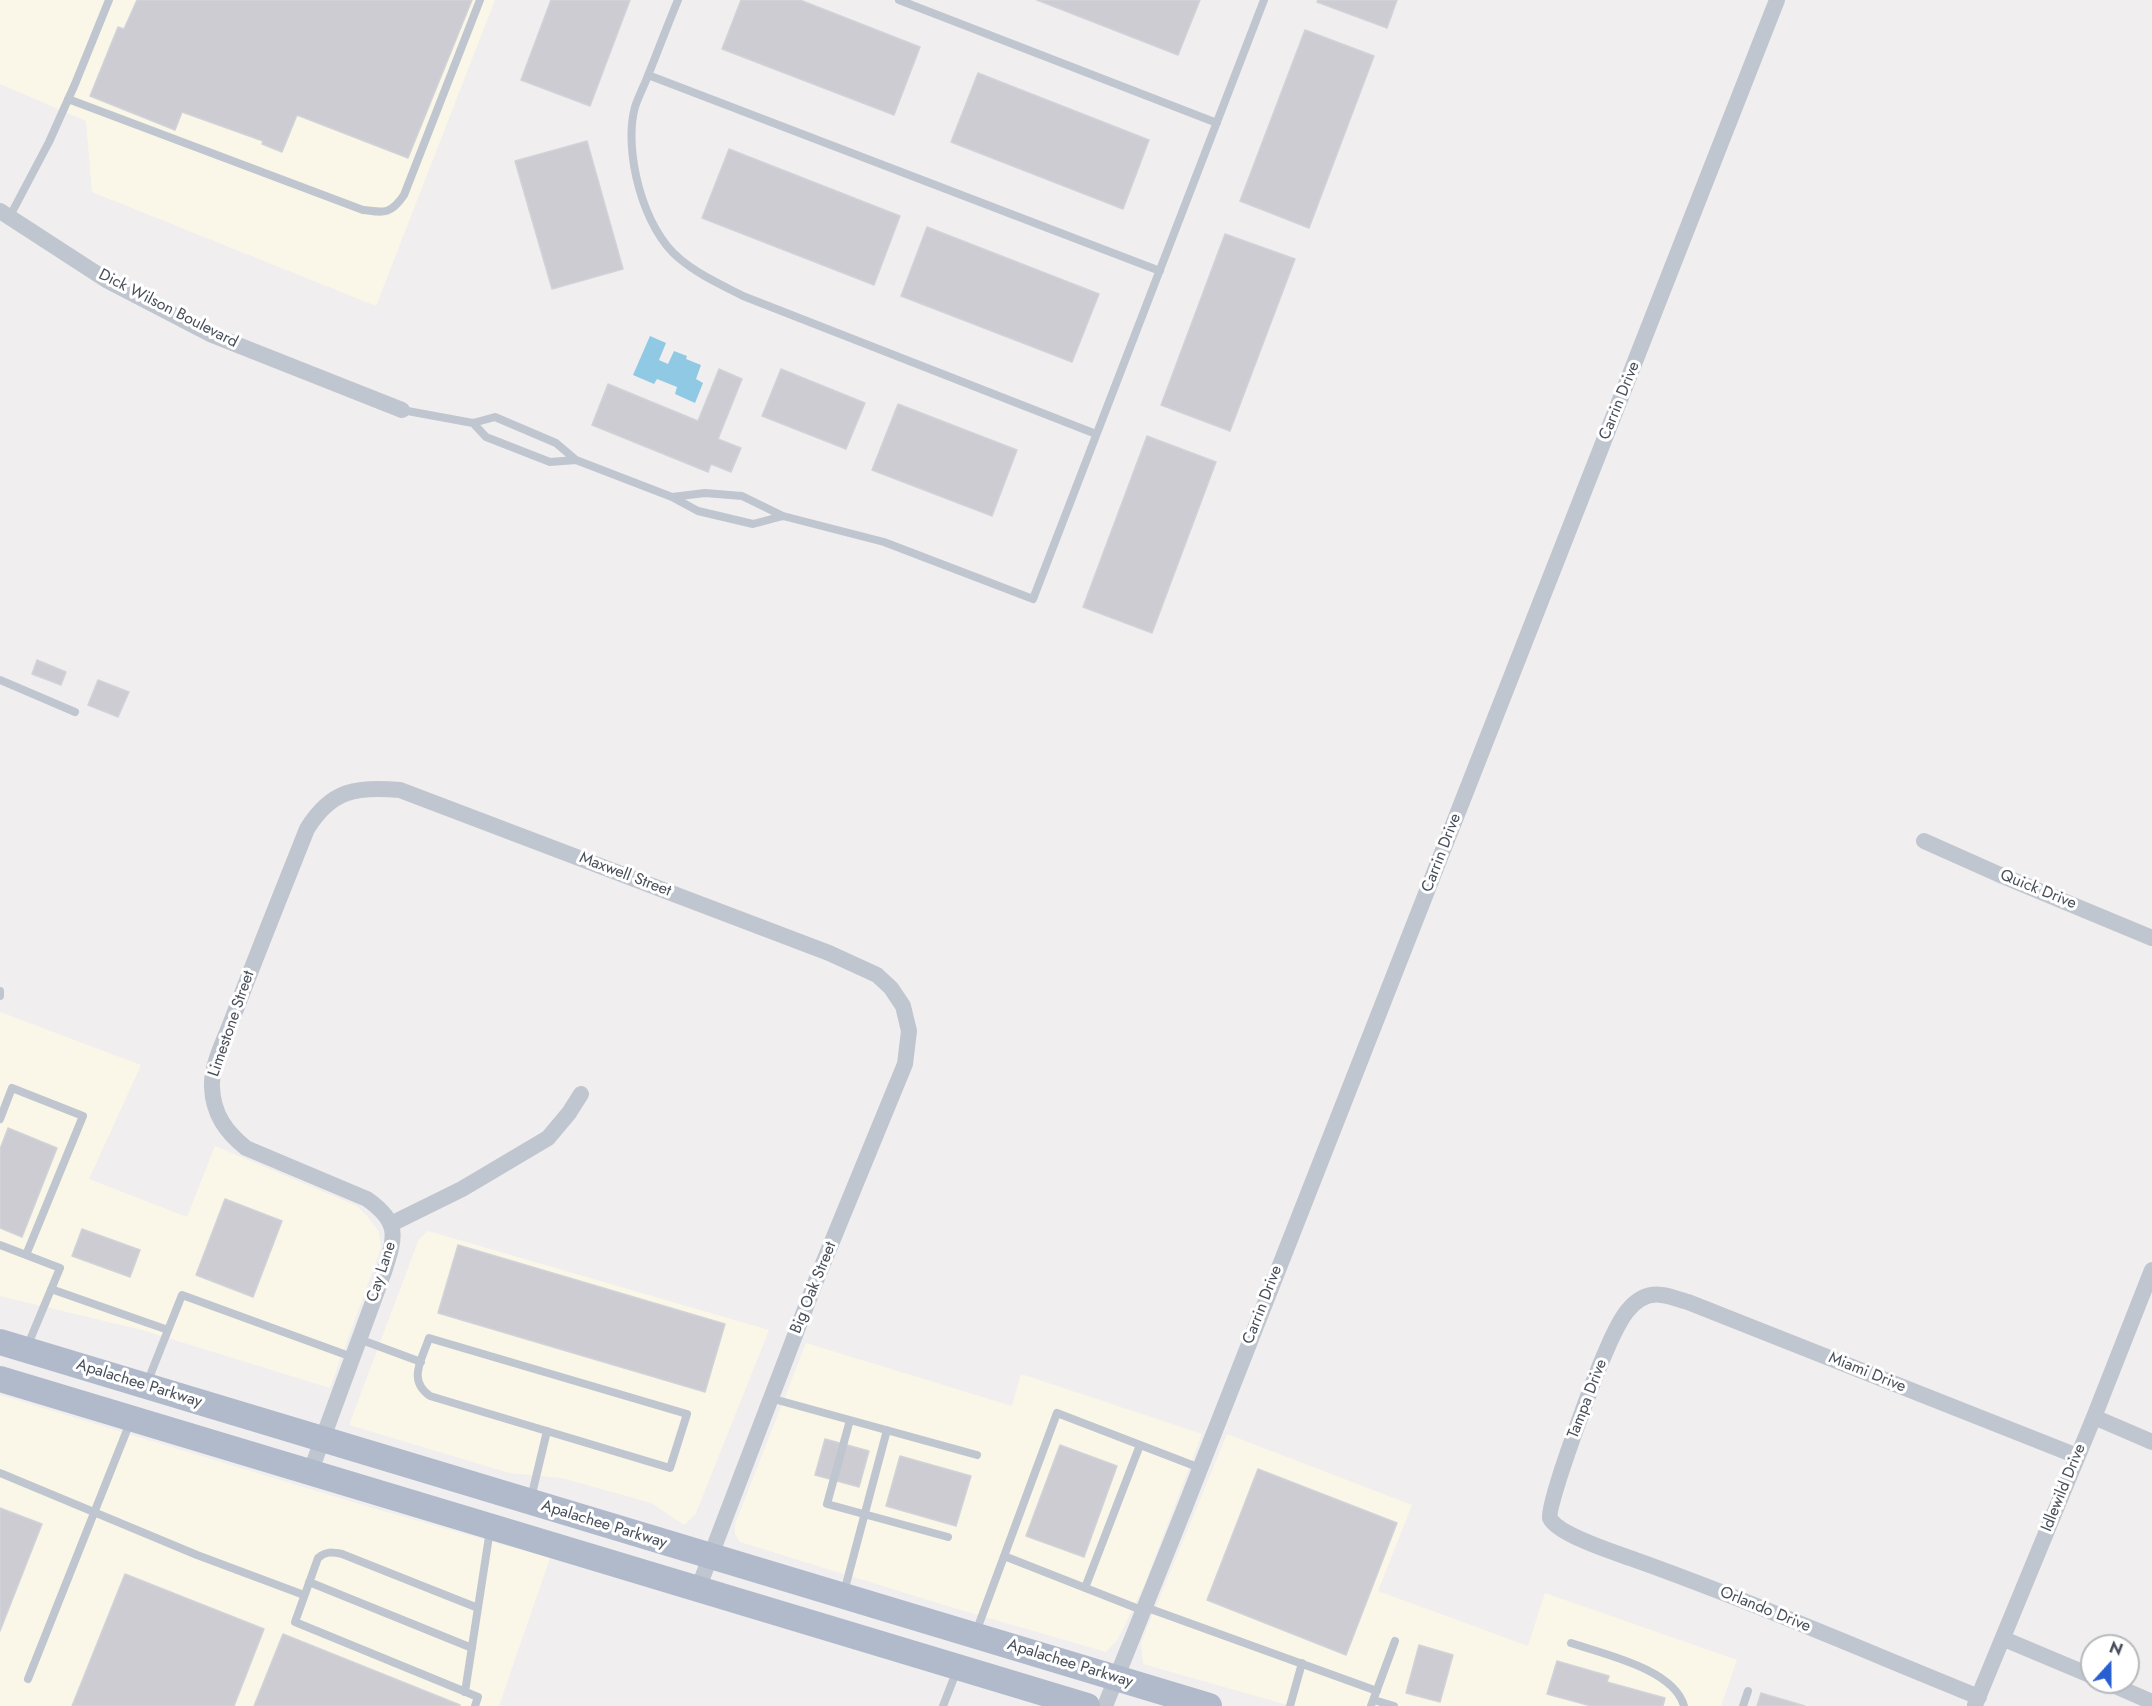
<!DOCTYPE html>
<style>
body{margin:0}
#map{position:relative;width:2152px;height:1706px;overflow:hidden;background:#f0eeee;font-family:Jost,sans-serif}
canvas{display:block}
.north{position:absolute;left:2080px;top:1634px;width:60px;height:60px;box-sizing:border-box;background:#fff;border:2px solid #b6b9bd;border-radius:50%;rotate:21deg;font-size:16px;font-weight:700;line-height:24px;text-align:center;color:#484f5a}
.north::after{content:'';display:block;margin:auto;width:21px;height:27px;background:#285ed0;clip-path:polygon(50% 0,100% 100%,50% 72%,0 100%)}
</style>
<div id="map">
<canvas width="2152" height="1706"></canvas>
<div class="north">N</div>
</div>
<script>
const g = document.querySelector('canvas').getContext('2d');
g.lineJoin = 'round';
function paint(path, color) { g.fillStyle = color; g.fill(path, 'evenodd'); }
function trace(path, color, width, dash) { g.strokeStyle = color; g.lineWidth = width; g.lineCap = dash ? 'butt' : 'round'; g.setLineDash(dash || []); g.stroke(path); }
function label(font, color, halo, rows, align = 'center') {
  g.font = font + ' Jost,sans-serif'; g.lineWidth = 6; g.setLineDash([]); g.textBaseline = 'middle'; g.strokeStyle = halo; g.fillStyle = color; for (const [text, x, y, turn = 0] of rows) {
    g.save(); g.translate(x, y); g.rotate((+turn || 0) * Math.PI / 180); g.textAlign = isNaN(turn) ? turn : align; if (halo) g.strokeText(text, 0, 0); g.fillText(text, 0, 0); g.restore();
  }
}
const commercial = new Path2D(`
 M0,0h495l-119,306 -284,-114 -6,-71 -86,-37z
 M0,1012l141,53 -52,114 98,38 28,-71 142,60 11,11 11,15 2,16 -51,140 -188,-58 -142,-34z
 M428,1231l341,99 -73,183 -12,12 -33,-22 -89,-25 -53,-5 -160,-48 70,-186z
 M806,1343l206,63 9,-32 181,60 -58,152 -26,53 -12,13 -152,-44 -214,-66 -5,-8v-10z
 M0,1395l376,114 174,49 -51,148h-499z
 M1227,1434l185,71 -34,86 150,55 17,-53 192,67 -16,46h-430l-148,-42 -2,-21z`);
const water = new Path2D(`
 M650,336l16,7 -7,17 9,4 6,-13 13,5 -1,3 15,6 -5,14 7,4 -8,20 -20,-9 2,-7 -20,-8 -3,5 -21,-9z`);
const building = new Path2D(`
 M137,0h335l-64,158 -111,-43 -15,37 -20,-8 1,-3 -81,-29 -7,18 -85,-34 28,-69 6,2z
 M551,0h79l-40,106 -69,-26z
 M741,0h59l120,47 -26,68 -172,-66z
 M1037,0h163l-22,55z
 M1318,0h79l-10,28 -70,-26z
 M1305,30l69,26 -65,172 -69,-27z
 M978,73l171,67 -26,69 -172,-67z
 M587,141l36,128 -71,20 -37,-128z
 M729,149l171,67 -26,69 -172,-67z
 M927,227l172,67 -27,68 -171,-66z
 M1225,234l70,25 -65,172 -69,-26z
 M719,369l23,10 -24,60 23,9 -10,24 -20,-8 -3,8 -116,-47 16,-41 90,37z
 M781,369l84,34 -19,46 -84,-33z
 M898,404l119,46 -25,66 -120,-46z
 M1147,436l69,26 -64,171 -69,-26z
 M37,660l29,12 -5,13 -29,-11z
 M98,680l31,12 -11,25 -30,-12z
 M8,1128l49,20 -35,89 -22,-9v-79z
 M225,1199l57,22 -29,76 -57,-22z
 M82,1229l58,21 -10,27 -58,-21z
 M458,1245l267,79 -20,68 -267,-79z
 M825,1439l44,12 -10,36 -44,-12z
 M1060,1445l57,21 -33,91 -58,-21z
 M900,1456l71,20 -15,50 -70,-20z
 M1258,1469l139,54 -51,132 -139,-55z
 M0,1508l42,16 -42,107z
 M125,1574l139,55 -30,77h-162z
 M283,1634l177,71v1h-206z
 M1419,1645l34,10 -13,47 -34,-9z
 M1557,1661l52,15 -2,6 58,16 -2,8h-72l-44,-12z
 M1761,1693l44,13h-48z`);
const lane = new Path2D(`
 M678,0c-10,24 -19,48 -29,73 -4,11 -10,22 -14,34 -12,43 8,123 45,152 19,16 42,26 63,37l353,138
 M899,0l318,123
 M648,75l512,196
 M68,99l295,111c22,3 28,4 41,-15l76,-195
 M10,216l39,-74 26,-58 34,-84
 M402,410l71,13 22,-6 61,26 20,17 96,37 26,14 55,13 30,-8
 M473,423l13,14 64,25 26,-2
 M672,497l33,-4 37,3 41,20 101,26 149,57 231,-599
 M0,680l75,32
 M0,991v5
 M0,1119l12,-31 71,28 -57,139
 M0,1245l60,23 -33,79
 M51,1289l117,41
 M429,1338l258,76 -17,54 -240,-72c-23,-16 -8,-36 -1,-58z
 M359,1339l62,23
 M147,1383l35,-88 170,62
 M770,1398l207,57
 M850,1420l-23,84 121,33
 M0,1473l197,82 107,40
 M531,1498l16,-67
 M1004,1556l140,55
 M309,1582l163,66
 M1085,1588l55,-143
 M844,1592l43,-162
 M1145,1607l232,84
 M976,1632l81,-219 143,55
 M1571,1643c32,11 103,26 113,63
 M28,1679l103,-259
 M465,1692l25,-162
 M1374,1700l20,6
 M475,1706l3,-9 -183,-75 23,-64c8,-7 14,-6 24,-4l136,54
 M943,1706l14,-36
 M1290,1706l12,-43
 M1371,1706l24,-65
 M1743,1706l5,-15`);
const street = new Path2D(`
 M0,211l108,70 102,53 192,76
 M1924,841l74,33 154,64
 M391,1224l71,-35 86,-51 21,-25 12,-19
 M2094,1417l58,25
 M310,1473l74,-201c11,-35 17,-49 -17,-73l-121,-51c-20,-16 -33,-34 -34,-61 -1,-23 13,-48 21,-70 24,-63 49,-125 74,-188 24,-39 49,-43 93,-39l429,163 48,22 14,13 12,18 6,25 -4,33 -90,219 -117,306
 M2004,1639l88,37
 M2106,1682l46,20
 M1979,1697c-116,-47 -231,-97 -349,-139 -17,-6 -73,-24 -80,-40 -4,-13 47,-147 56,-167 10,-23 25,-61 56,-56 9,1 18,5 26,7l389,154
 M1975,1705l119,-288 58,-147
 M1105,1706l80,-199 592,-1507`);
const primary = new Path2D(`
 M0,1342l1209,364
 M0,1379l1087,327`);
const streetNames = [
 ["Dick Wilson Boulevard",168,309,27],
 ["Carrin Drive",1620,401,-68],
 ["Carrin Drive",1442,853,-69],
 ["Maxwell Street",625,875,21],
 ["Quick Drive",2038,890,22],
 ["Limestone Street",232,1024,-71],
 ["Cay Lane",382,1272,-72],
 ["Big Oak Street",814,1288,-68],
 ["Carrin Drive",1263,1305,-69],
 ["Miami Drive",1867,1373,22],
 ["Apalachee Parkway",139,1384,17],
 ["Tampa Drive",1588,1399,-69],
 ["Idlewild Drive",2064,1488,-68],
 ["Apalachee Parkway",604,1525,17],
 ["Orlando Drive",1765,1610,22],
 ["Apalachee Parkway",1070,1664,17]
];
paint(commercial, '#faf7e8');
paint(water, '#90c9e4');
paint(building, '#ccccd2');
trace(building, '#d2d3d9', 1.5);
trace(lane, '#c0c6cf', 8);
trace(street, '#c0c6cf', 16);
trace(primary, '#b0bacb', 26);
label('16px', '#484f5a', '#fff', streetNames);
</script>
